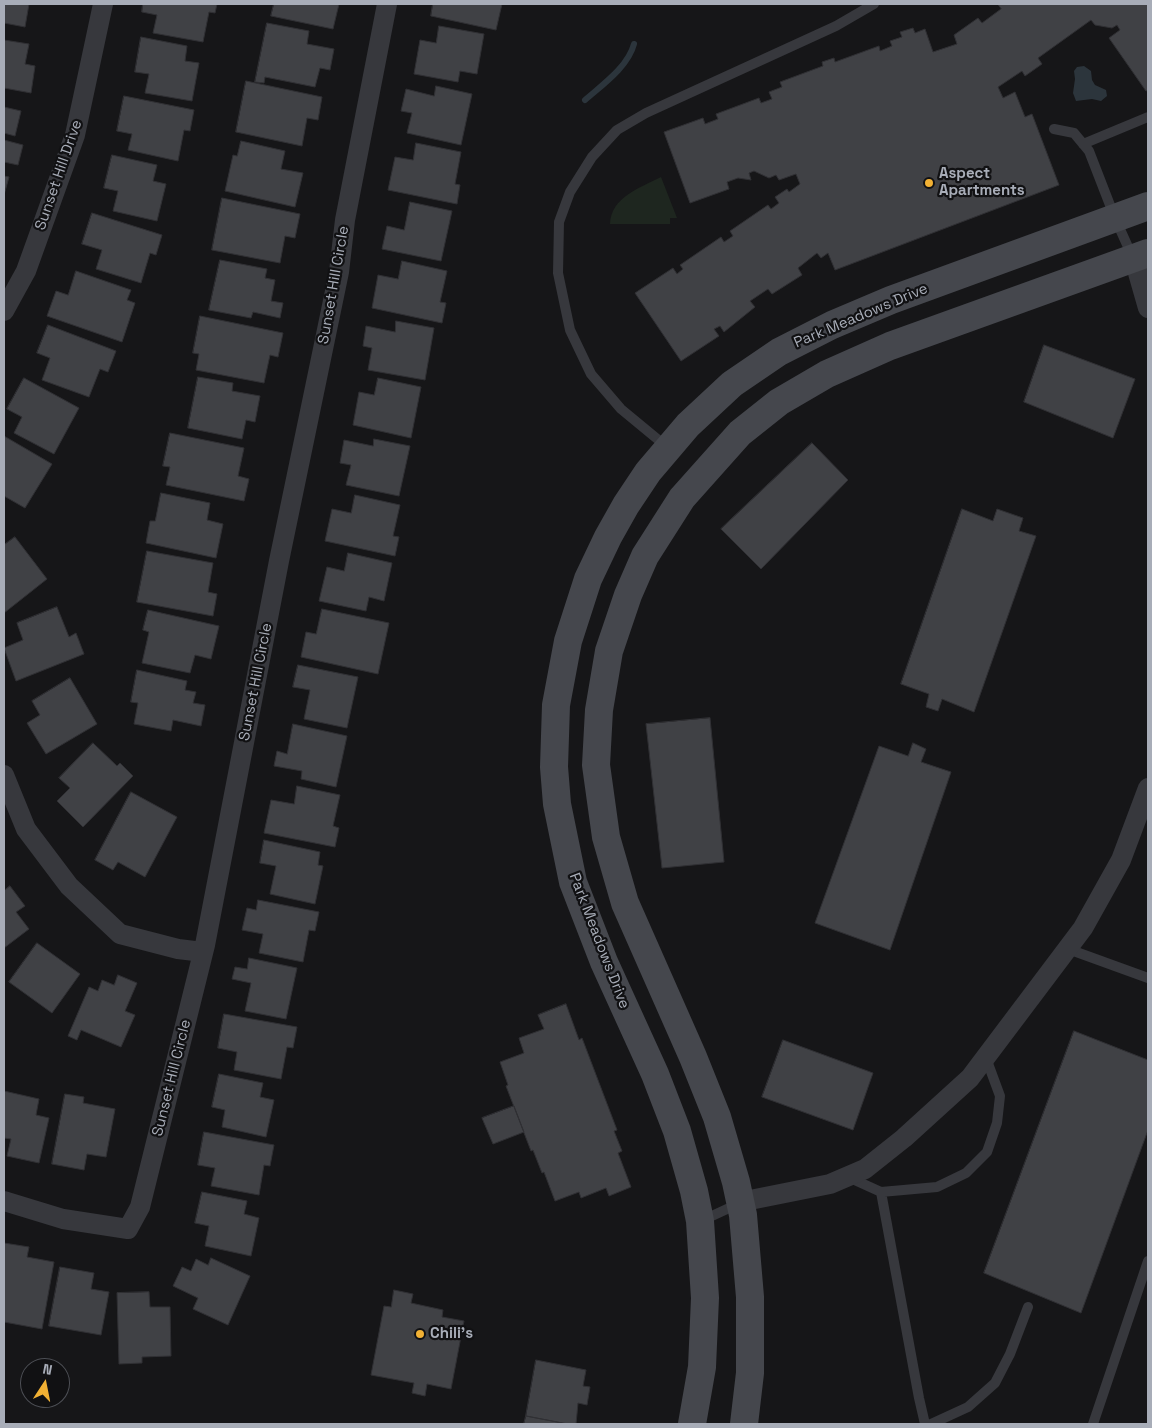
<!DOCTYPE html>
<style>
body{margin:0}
#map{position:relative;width:1152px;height:1428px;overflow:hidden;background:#161618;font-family:"Space Grotesk",sans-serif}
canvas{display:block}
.frame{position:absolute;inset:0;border:5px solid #a8adb8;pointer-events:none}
.north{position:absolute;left:20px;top:1358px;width:50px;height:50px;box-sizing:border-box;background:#111113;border:1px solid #4d4f55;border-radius:50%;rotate:11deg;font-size:14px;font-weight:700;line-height:20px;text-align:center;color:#a8adb8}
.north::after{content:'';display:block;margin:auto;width:18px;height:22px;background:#f2b134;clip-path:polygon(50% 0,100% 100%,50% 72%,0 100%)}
</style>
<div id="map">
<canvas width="1152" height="1428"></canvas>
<div class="frame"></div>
<div class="north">N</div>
</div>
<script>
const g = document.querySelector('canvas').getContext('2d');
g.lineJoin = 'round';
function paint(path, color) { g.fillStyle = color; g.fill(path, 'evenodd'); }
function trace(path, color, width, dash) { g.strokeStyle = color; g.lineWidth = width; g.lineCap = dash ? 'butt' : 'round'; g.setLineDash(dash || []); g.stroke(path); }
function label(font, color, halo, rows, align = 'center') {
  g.font = font + ' "Space Grotesk",sans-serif'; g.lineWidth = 4.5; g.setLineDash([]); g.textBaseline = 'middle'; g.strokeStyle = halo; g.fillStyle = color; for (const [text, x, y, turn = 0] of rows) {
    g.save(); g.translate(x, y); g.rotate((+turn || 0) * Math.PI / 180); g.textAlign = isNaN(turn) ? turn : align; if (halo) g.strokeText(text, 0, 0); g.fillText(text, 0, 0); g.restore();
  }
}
const green = new Path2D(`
 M661,177l16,41h-7v6h-60c1,-27 30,-36 51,-47z`);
const water = new Path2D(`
 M1084,66l7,5 1,9 3,5 11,5 1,6 -6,5 -9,-2 -16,2 -3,-8 2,-14 -1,-8 3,-4z`);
const stream = new Path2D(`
 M585,100c17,-15 43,-33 49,-56`);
const building = new Path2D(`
 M4,4h25l-4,23 -21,-4z
 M143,4h74l-2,9 -6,-1 -6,30 -50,-9 4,-18 -15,-3z
 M274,4h65l-6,25 -62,-13z
 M433,4h69l-6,26 -65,-14z
 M998,4h150v86l-2,1 -37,-53 11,-8 -3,-5 -5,3 -17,-3 -4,-5 -53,38 4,6 -17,12 -3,-5 -24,16 5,11 12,-6 10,25 7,-3 27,71 -224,85 -7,-17 -7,5 -4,-5 -19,15 4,7 -30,19 -4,-5 -18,12 5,6 -31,25 -4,-6 -6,3 5,7 -38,25 -46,-68 38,-25 4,6 6,-5 -3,-4 41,-28 3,5 9,-6 -3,-5 38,-26 3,4 8,-6 -4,-6 12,-8 2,3 11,-8 -4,-10 -17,6 -3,-5 -7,3 -15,-7 -5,2 2,7 -13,-2 -11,4 2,7 -39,14 -26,-71 39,-14 2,6 13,-5 -2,-5 43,-16 2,5 11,-4 -3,-7 13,-5 -2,-5 43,-16 -1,-4 12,-4 1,4 44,-16 1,5 12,-5 -2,-5 12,-4 -2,-5 13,-4 2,5 10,-4 8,23 24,-8 -3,-9 24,-17 4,5 19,-14z
 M267,23l42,8 -2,13 27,5 -4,21 -10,-2 -5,19 -50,-10 -1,6 -9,-1z
 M439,26l45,8 -7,40 -17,-3 -2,11 -44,-8 6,-34 16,3z
 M141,37l46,9 -2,15 14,2 -7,38 -47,-8 4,-19 -14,-2z
 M4,40l25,4 -4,20 10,2 -4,27 -27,-5z
 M246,81l76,16 -4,23 -11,-2 -5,28 -66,-14z
 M436,86l36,8 -11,51 -54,-12 5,-20 -11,-2 5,-22 28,7z
 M124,96l70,14 -4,21 -6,-1 -6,31 -50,-11 4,-16 -15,-3z
 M4,107l17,4 -6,25 -11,-3z
 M4,140l19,5 -5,20 -14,-3z
 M241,141l44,10 -4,18 22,4 -8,34 -70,-16 8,-36 4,1z
 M416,143l45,9 -6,32 5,1 -3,19 -69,-14 7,-33 18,3z
 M112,155l45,10 -4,16 13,3 -9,37 -44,-10 5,-20 -14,-3z
 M4,176l5,1 -5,18z
 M222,198l78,16 -5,24 -10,-2 -5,27 -68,-13z
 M410,202l42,9 -11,50 -59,-12 5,-23 17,4z
 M92,213l70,22 -6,20 -6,-2 -9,30 -45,-14 6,-19 -20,-6z
 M220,260l47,9 -2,9 10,2 -4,21 12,2 -3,15 -27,-6 -2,6 -42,-8z
 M402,261l45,10 -7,31 6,1 -4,20 -70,-15 6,-33 20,4z
 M76,271l55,19 -4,10 8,3 -13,39 -75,-26 9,-25 12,4z
 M200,316l83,17 -5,24 -8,-2 -6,28 -68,-13 3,-16 -6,-1z
 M396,321l38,7 -9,52 -57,-10 4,-22 -9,-2 3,-20 29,6z
 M48,325l68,26 -8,21 -8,-3 -11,28 -47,-17 8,-22 -13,-5z
 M1044,345l91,34 -22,59 -89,-36z
 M198,377l35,6 -1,8 28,5 -5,26 -9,-2 -4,19 -54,-11z
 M24,378l55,30 -25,46 -40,-21 8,-16 -15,-8z
 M378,378l43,9 -10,51 -58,-13 6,-33 15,3z
 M170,433l74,15 -6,28 11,3 -5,22 -78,-16 4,-18 -7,-1z
 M4,436l48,28 -27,44 -21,-12z
 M374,439l36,7 -11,50 -53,-11 5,-20 -11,-2 4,-23 29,6z
 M812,443l36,37 -87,89 -40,-40z
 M161,493l49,10 -3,17 16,4 -7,34 -70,-15 4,-22h5z
 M355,495l45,10 -7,31 6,1 -4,19 -70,-15 7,-32 19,4z
 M962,509l31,12 4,-12 26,9 -4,13 17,5 -62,176 -32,-13 -4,12 -12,-4 3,-13 -28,-10z
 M15,537l32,42 -43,34v-68z
 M147,551l66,12 -5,29 9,2 -4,22 -76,-14z
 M348,553l44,10 -8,38 -15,-4 -3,14 -47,-10 8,-34 17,4z
 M57,607l12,30 7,-4 8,21 -68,27 -12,-33 19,-8 -6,-17z
 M322,609l67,14 -11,51 -77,-17 5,-25 10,2z
 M148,610l71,16 -8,33 -16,-4 -5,18 -48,-10 7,-31 -6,-2z
 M298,665l60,12 -11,51 -43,-9 6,-29 -17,-3z
 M137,670l50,11 -2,9 11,2 -3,11 12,2 -4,21 -28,-6 -2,11 -37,-7 4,-21 -7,-1z
 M70,678l27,46 -51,30 -19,-31 13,-8 -8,-14z
 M710,718l14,144 -62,6 -16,-144z
 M293,724l54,12 -11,51 -35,-8 1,-8 -28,-5 3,-15 10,3z
 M93,743l24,23 3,-3 13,13 -50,51 -26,-26 13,-13 -11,-10z
 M913,743l13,6 -5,13 30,10 -61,178 -75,-27 64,-177 29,10z
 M297,786l43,9 -7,31 6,2 -4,19 -71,-14 7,-33 23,4z
 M131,792l46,25 -32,60 -27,-15 -5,8 -18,-10z
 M264,840l56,12 -2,13 5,1 -8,38 -45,-10 6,-28 -16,-3z
 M10,886l15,20 -9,6 13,17 -25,19v-57z
 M258,900l61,12 -4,19 -6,-1 -6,32 -44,-9 4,-19 -21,-4 5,-22 9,2z
 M37,943l43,31 -28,39 -43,-31z
 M249,958l48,10 -11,51 -41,-8 6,-28 -19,-4 3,-12 12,2z
 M118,975l19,8 -12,28 10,4 -14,32 -40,-17 -4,10 -9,-4 21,-49 9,4 4,-11 12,5z
 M566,1004l13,36 3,-2 35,92 -3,1 8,20 -4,2 13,34 -22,9 -3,-8 -25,10 -2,-6 -24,9 -11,-29 -2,1 -9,-23 -2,1 -25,-65 2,-1 -8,-23 24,-9 -5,-15 25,-9 -6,-14z
 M224,1014l73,13 -4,21 -6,-1 -6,32 -47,-9 3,-18 -19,-4z
 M1074,1031l74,29v70l-67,183 -97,-40z
 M783,1040l90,33 -20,57 -91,-33z
 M219,1074l44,9 -3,14 14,3 -8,37 -44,-10 3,-17 -13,-3z
 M4,1091l35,8 -3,16 13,3 -10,45 -32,-7 4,-17 -7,-1z
 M65,1094l19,3 -1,6 32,6 -9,48 -19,-3 -3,16 -32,-6z
 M514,1106l10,26 -31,12 -11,-26z
 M204,1132l70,13 -4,21 -6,-1 -5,30 -48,-9 4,-18 -17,-3z
 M202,1192l45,9 -3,13 15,4 -8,38 -46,-10 4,-20 -14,-3z
 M4,1243l25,4 -2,10 27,5 -12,67 -38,-7z
 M211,1258l39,18 -22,49 -35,-16 5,-11 -25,-12 9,-19 9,4 5,-12 12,6z
 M60,1267l34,6 -3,16 18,3 -8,43 -52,-9z
 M394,1290l19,4 -2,9 32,7 -1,7 22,4 -13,68 -24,-5 -2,12 -13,-3 2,-10 -43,-8 13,-69 7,1z
 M149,1292l1,15h20l1,49 -29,1v6l-23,1 -2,-71z
 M536,1360l50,10 -3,16 7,1 -3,18 -9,-2 -2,21h-8l-42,-8z
 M526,1416l36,7v1h-38z`);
const lane = new Path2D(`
 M1054,129l20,4 15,18 26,67 18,40
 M1083,144l65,-27
 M667,447l-46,-38 -30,-35 -21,-44 -12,-57 1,-51 11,-30 22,-35 25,-27 29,-17 190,-87 38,-22
 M1068,949l80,29
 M848,1177l33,15 56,-5 29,-14 21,-21 10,-29 3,-27 -14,-38
 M881,1192l38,206 6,26
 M701,1221l39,-18
 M931,1424l37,-17 27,-24 15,-29 18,-47
 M1093,1424l55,-163`);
const street = new Path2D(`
 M1134,259l14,49
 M4,311l22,-40 49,-136 28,-131
 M4,775l22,54 43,57 51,48 58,15 25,3
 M4,1201l59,18 65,10 12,-22 65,-262 74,-384 60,-289 6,-52 42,-216
 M740,1202l90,-18 35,-15 39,-31 66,-60 113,-150 38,-68 27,-72`);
const secondary = new Path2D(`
 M692,1424l10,-57 3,-69 -5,-77 -6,-30 -17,-60 -22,-57 -51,-112 -31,-80 -16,-78 -3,-37 2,-62 12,-64 20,-62 20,-42 18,-32 22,-33 40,-47 44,-41 47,-32 53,-27 59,-25 257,-94
 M744,1424l6,-51v-76l-7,-82 -7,-33 -19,-65 -24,-60 -68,-154 -19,-66 -10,-72 3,-55 10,-59 19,-56 17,-39 37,-58 58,-65 39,-31 48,-28 63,-28 258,-93`);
const markers = [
 [929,183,5,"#f2b134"],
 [420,1334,5,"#f2b134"]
];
const poiNames = [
 ["Aspect",939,174],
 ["Apartments",939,191],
 ["Chili's",430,1334]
];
const streetNames = [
 ["Sunset Hill Drive",59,175,-71],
 ["Sunset Hill Circle",334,285,-80],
 ["Park Meadows Drive",861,316,-23],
 ["Sunset Hill Circle",256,682,-79],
 ["Park Meadows Drive",599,941,69],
 ["Sunset Hill Circle",172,1078,-76]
];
paint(green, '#1e261f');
paint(water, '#2c353c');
trace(stream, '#2c353c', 6);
paint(building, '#404145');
trace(building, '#303034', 1);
trace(lane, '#37383d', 10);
trace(street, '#37383d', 20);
trace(secondary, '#45474d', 28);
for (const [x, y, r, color] of markers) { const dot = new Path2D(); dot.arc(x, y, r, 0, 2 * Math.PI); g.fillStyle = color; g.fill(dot); trace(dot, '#111113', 2); }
label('bold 15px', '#a8adb8', '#111113', poiNames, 'left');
label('15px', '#a8adb8', '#111113', streetNames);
</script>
